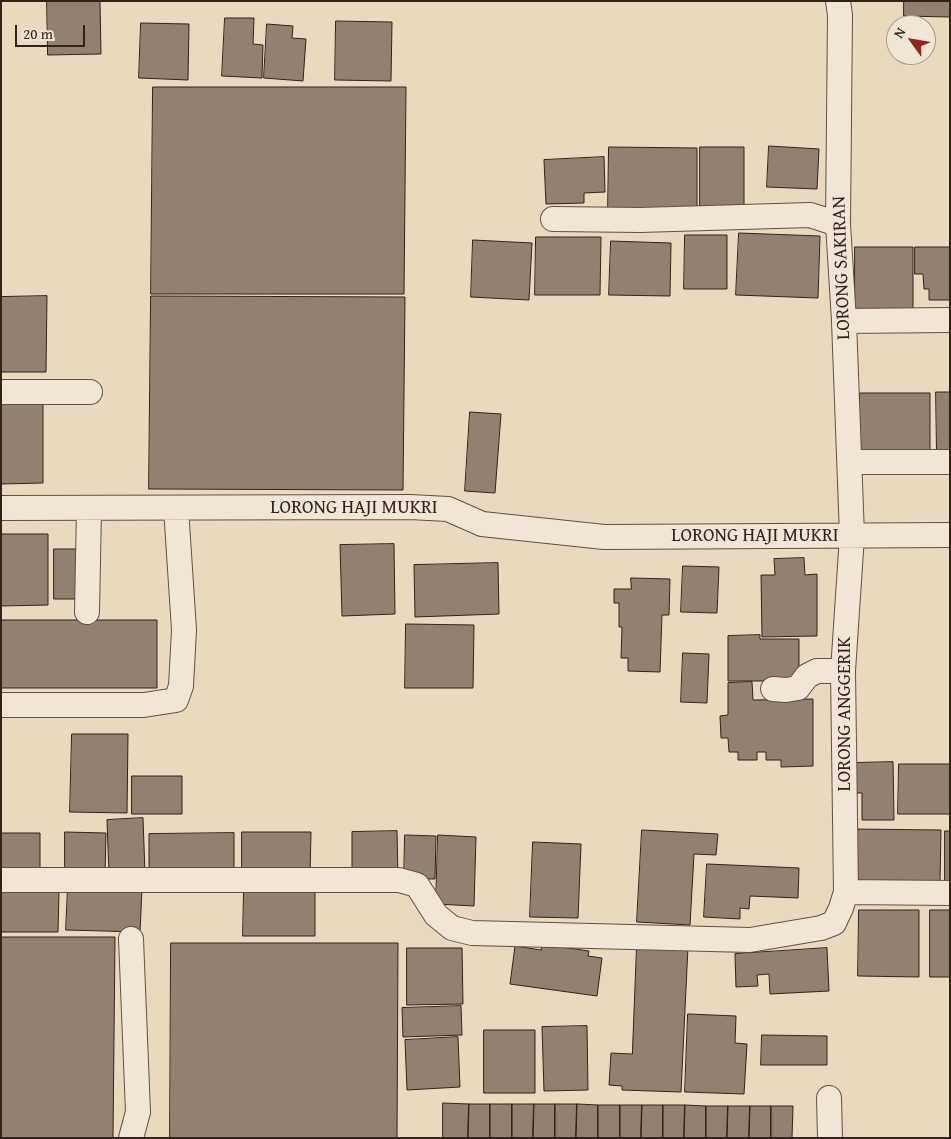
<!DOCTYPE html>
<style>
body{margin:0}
#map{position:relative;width:951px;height:1139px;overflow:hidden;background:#e9d9bf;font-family:"Gentium Book Plus",serif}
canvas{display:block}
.frame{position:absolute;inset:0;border:2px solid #33221a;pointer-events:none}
.north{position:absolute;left:886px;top:15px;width:50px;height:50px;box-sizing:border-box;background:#f1e6d5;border:1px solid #a5988a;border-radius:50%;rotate:302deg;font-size:14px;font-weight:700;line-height:20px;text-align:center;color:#33221a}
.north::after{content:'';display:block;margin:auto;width:18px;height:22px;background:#8f2418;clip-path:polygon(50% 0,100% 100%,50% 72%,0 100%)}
.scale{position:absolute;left:15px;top:25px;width:70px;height:22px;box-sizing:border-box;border:2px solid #33221a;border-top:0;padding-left:6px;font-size:15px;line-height:18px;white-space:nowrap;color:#33221a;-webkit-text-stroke:4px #f1e6d5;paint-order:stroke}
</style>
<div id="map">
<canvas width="951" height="1139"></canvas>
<div class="frame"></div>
<div class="north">N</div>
<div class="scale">20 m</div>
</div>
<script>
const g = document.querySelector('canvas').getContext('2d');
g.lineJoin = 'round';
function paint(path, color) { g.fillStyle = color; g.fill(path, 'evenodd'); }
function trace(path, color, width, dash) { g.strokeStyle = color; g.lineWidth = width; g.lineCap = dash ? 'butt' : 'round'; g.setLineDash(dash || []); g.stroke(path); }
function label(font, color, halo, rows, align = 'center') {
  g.font = font + ' "Gentium Book Plus",serif'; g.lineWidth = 4.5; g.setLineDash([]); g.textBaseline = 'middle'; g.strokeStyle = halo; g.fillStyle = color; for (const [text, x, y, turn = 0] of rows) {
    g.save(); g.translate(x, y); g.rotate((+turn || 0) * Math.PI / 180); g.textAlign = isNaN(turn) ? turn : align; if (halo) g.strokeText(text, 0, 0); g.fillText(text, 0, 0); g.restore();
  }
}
const building = new Path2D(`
 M47,1h53l1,53 -53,1z
 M904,1h46v16l-46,-1z
 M225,18h29l-1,26 10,1 -1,33 -40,-2z
 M336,21l56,1 -1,59 -56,-1z
 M141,23l48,1 -1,56 -49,-2z
 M267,24l26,2 -1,12 14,1 -3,42 -39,-3z
 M153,87h253l-2,207h-253z
 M769,146l50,3 -2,40 -50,-2z
 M609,147l88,1v62h-89z
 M700,147h44v60h-44z
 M604,157l1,35 -21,1v10l-38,1 -2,-44z
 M739,233l81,3 -2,62 -82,-3z
 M685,235h42v54h-43z
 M536,237h65l-1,58h-65z
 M473,240l59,3 -3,57 -58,-3z
 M611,241l60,2 -1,53 -61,-1z
 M855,247h58v62h-58z
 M915,247h35v53h-21v-11h-5l-1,-15h-8z
 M47,296l-1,76h-45v-75z
 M151,296l254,1 -2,193 -254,-1z
 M936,392h14v63l-13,1z
 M860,393h70v61l-71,-1z
 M1,402h42v81l-42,1z
 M470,412l31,2 -6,79 -30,-2z
 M1,534h47v71l-47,1z
 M394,544l1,70 -53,2 -2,-71z
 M54,549h26v50h-26z
 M804,558l1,17 12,-1v62l-55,1 -1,-62h14l-1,-16z
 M498,563l1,51 -84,3 -1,-52z
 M683,566l36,1 -2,46 -36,-1z
 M631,578l39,1 -1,36h-7l-2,57 -32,-1v-13h-7l1,-31h-3v-24h-5v-14h17z
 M1,620h156v68h-156z
 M406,624l68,1 -1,63h-68z
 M760,635v4h39v42h-71v-45z
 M683,653l26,1 -2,49 -26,-1z
 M752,682l1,18 60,-1v67l-32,1v-7h-15v-8h-9v8h-19v-8h-9l-1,-14h-7l-1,-22 8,-1v-32z
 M72,734h56l-1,79 -57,-1z
 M893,762l1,58h-32v-27h-8v-30z
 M899,764h51v50h-52z
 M132,776h50v38h-50z
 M143,818l2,55 -36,2 -2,-55z
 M853,829l88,1 -1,51 -83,6z
 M642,830l76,4 -2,21 -22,-1 -4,71 -53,-3z
 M397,831l1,46h-46v-45z
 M945,831h5v51h-5z
 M65,832l41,1 -1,43 -40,-1z
 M242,832h69l-1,43 -68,1z
 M1,833h39v42h-39z
 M234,833v42l-85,2v-43z
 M405,835l31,1 -1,43h-31z
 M438,835l38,2 -2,69 -38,-2z
 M533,842l48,2 -3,74 -48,-1z
 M707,864l92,4 -1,30 -48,-2 -1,13 -9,-1v11l-36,-2z
 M68,887l74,2 -2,43 -74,-2z
 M244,889h71v47h-72z
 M1,890l58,1 -1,41h-57z
 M859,910h60v67l-61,-1z
 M930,910h20v67h-20z
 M1,937h114l-2,201h-112z
 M171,943h227l-1,195h-227z
 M541,944l48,7 -1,5 14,2 -5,38 -87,-12 5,-38 26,4z
 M637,945l51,2 -7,145 -59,-2v-4l-13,-1 2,-32 21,1z
 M407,948h55l1,56 -56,1z
 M827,948l2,43 -59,3 -1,-20 -12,1 1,11 -22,1 -1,-33z
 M461,1006l1,29 -59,2 -1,-29z
 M688,1014l48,2 -1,27 12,1 -3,50 -59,-2z
 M587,1026l1,64 -44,1 -2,-64z
 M484,1030h51v63h-51z
 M762,1035l65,1v29h-66z
 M458,1037l2,50 -53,3 -2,-50z
 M443,1103l26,1 -1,34h-25z
 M469,1104h21v34h-22z
 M490,1104h22v34h-22z
 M512,1104h22l-1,34h-21z
 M534,1104h21v34h-22z
 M555,1104h22l-1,34h-21z
 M577,1104l21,1v33h-22z
 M598,1105h22v33h-22z
 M620,1105h22l-1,33h-21z
 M642,1105h21v33h-22z
 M663,1105h22l-1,33h-21z
 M685,1105l21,1v32h-22z
 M706,1106h22l-1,32h-21z
 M728,1106h22l-1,32h-22z
 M750,1106h21v32h-22z
 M771,1106h22l-1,32h-21z`);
const minor = new Path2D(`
 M553,219l87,1 170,-5 28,9
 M844,321l106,-1
 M1,392h89
 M850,462h100
 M1,508l409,-1 38,2 34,15 122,13 346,-2
 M87,612l2,-104
 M773,689l13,1 12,-2 9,-12 10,-5h26
 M1,705h143l32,-5 5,-14 3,-56 -8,-122
 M1,880h398l18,5 19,30 16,13 20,5 278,7 71,-12 13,-5 7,-15 5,-16 -3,-221 9,-135 -8,-215 -6,-97 2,-209 -2,-14
 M846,892l104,1
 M131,939l7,173 -7,26
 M829,1098l1,40`);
const streetNames = [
 ["LORONG SAKIRAN",842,268,-92],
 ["LORONG HAJI MUKRI",354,508],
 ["LORONG HAJI MUKRI",755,536],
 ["LORONG ANGGERIK",845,714,-90]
];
paint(building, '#928170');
trace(building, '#33221a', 1);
trace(minor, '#605043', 26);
trace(minor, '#f1e6d5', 24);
label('19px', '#33221a', '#f1e6d5', streetNames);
</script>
